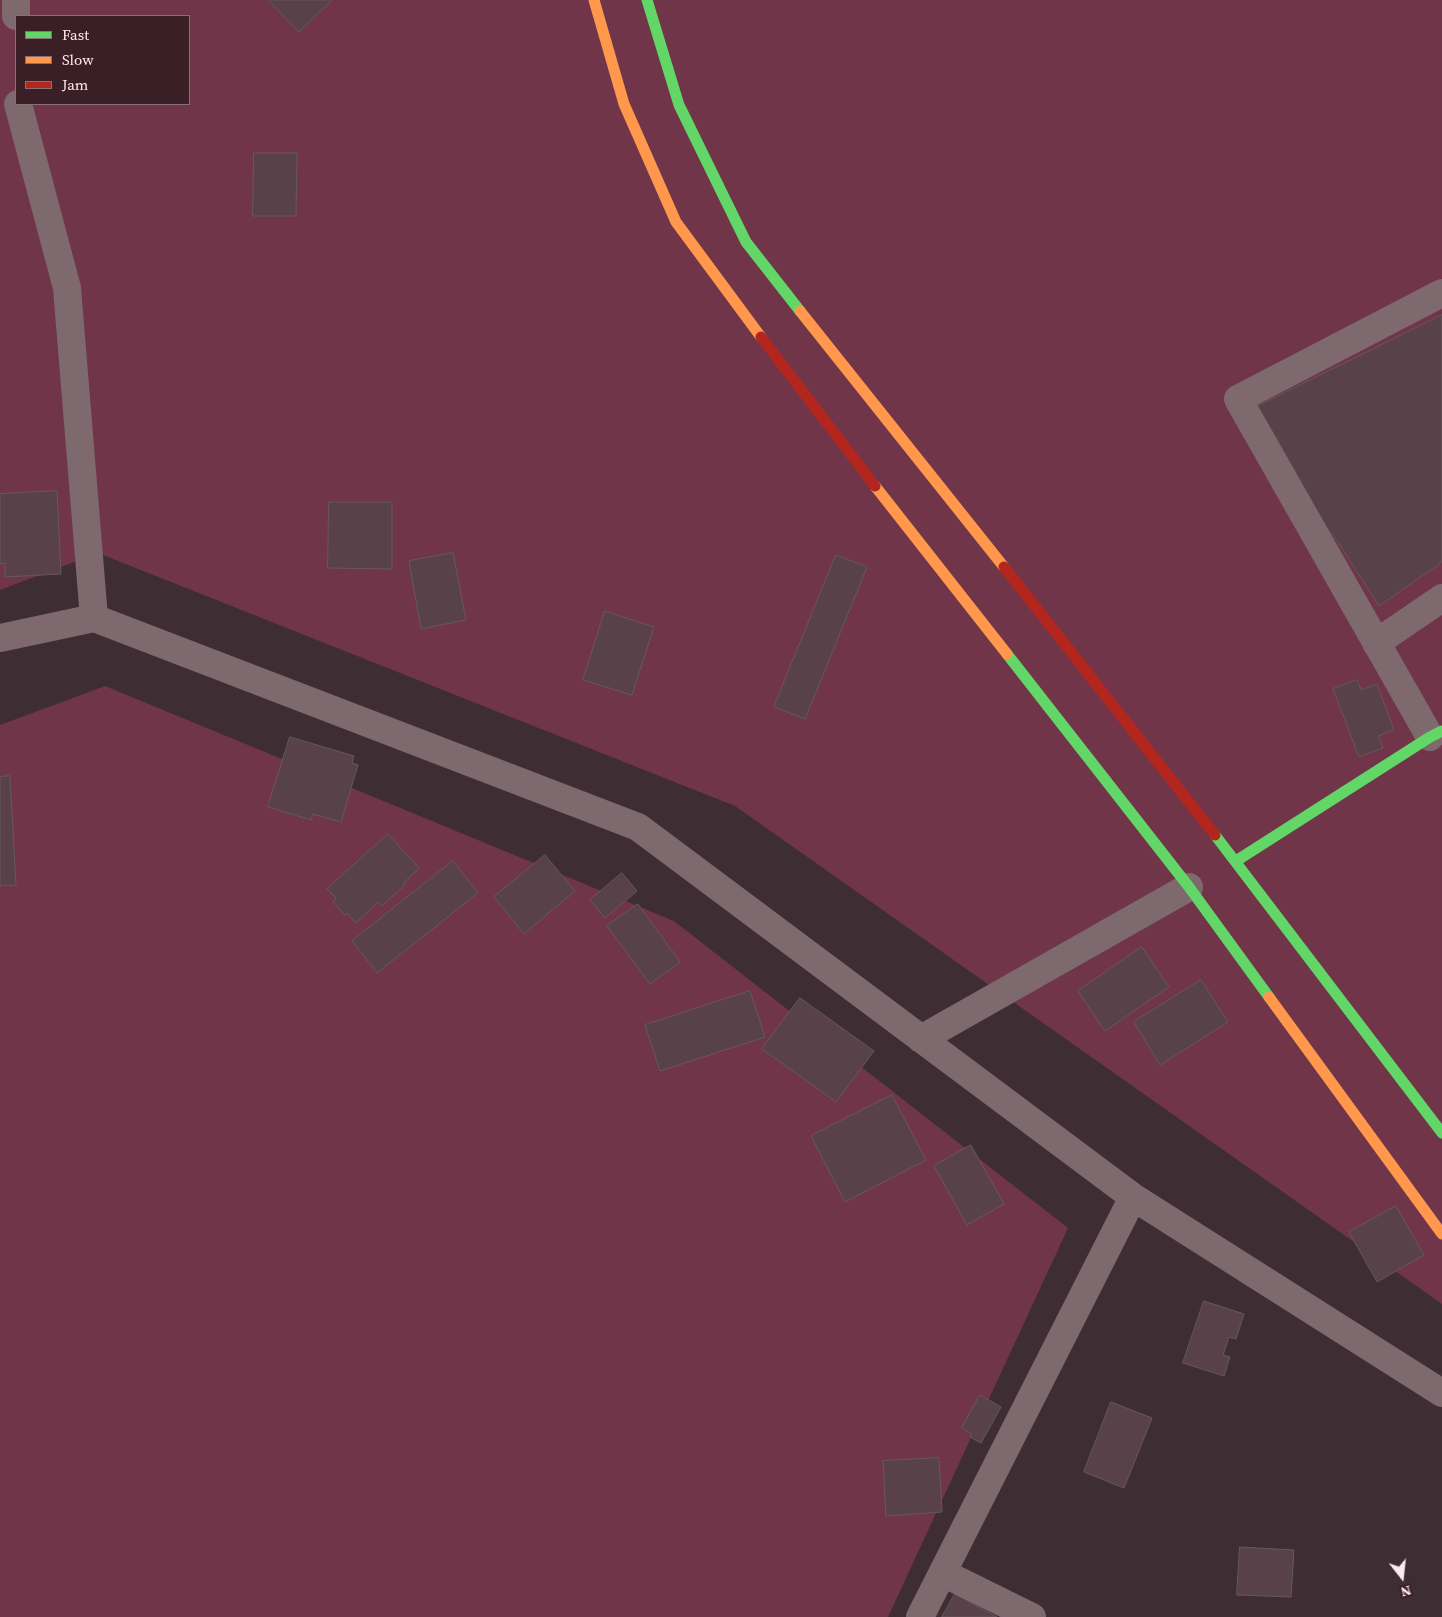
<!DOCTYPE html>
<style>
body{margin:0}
#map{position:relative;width:1442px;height:1617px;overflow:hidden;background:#3e2e33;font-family:"Source Serif 4",serif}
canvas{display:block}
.legend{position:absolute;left:15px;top:15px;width:175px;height:90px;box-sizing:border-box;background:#3a1f27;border:1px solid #887077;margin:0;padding:6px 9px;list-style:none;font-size:15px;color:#fdeaef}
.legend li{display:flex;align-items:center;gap:10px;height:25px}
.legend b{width:25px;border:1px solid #887077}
.north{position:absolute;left:1377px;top:1552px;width:50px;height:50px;-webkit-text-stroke:4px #3a1f27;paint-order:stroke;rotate:164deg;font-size:14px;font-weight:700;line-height:20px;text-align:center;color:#fdeaef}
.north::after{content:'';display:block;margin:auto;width:18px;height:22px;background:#fdeaef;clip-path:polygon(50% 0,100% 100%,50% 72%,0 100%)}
</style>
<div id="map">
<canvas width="1442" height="1617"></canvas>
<ul class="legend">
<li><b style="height:6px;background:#63d668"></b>Fast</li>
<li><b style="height:6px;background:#ff974d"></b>Slow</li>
<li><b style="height:6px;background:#b3261e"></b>Jam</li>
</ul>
<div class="north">N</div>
</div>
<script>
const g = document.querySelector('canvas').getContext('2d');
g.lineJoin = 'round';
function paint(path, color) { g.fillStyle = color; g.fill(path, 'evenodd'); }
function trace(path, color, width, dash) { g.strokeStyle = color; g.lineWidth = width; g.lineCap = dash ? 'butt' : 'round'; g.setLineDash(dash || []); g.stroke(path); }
const green = new Path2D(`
 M0,0h1442v1304l-707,-498 -637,-253 -98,37zM16,16h173v88h-173z
 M105,686l569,235 394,307 -180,389h-888v-892z`);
const building = new Path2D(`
 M270,0h62l-33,32 -30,-31z
 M254,153h43l-1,63h-43z
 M1442,315v247l-63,44 -41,-64 -49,-62 -37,-71z
 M57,491l4,83 -56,3v-14l-5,1v-70z
 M329,502h63v67l-64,-1z
 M453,553l13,67 -45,9 -12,-68z
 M836,555l31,12 -62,152 -31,-12z
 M605,611l49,16 -22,68 -49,-15z
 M1357,680l4,10 16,-6 17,46 -16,6 5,12 -24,9 -26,-68z
 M290,737l64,19 -2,7 6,2 -17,57 -28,-8 -2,6 -43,-13z
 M10,776l6,109 -16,1v-109z
 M388,834l31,34 -15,15 1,2 -23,21 -4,-4 -22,21 -9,-10 -2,2 -12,-13 3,-4 -9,-9z
 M545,855l30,36 -51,43 -30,-37z
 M453,861l25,32 -101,80 -25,-32z
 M622,873l15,18 -32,27 -15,-18z
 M638,904l42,58 -30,22 -43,-58z
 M1142,947l27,40 -64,44 -27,-40z
 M1201,980l27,42 -68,43 -26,-43z
 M750,991l15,46 -105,34 -15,-46z
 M800,998l74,53 -38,51 -74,-53z
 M892,1095l34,65 -81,42 -34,-66z
 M971,1145l33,59 -37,21 -33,-59z
 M1396,1206l28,49 -47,27 -28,-50z
 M1204,1301l40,13 -8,25 -7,-2 -6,18 7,2 -6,19 -41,-13z
 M980,1395l21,12 -20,36 -11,-6 2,-3 -10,-6z
 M1111,1402l41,16 -28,70 -40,-16z
 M939,1458l3,54 -56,4 -3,-55z
 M1240,1547l54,3 -3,47 -54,-2z
 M955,1594l42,23h-55z`);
const street = new Path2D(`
 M16,0v16
 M18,104l49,184 27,330
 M0,638l94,-20 544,209 495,370 309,196
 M1376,643l66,-45
 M1430,737l-192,-338 204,-106
 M921,1039l268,-152
 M943,1573l89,44
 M920,1617l213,-420`);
const fast = new Path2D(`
 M647,0l32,105 67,137 54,69
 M1007,654l182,233 80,110
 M1215,835l227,298
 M1236,861l194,-124 12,-6`);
const slow = new Path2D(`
 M594,0l30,104 52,118 85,115
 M800,311l204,256
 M875,486l132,168
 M1269,997l173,237`);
const jam = new Path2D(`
 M761,337l114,149
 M1004,567l211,268`);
paint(green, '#703549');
paint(building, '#59414a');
trace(building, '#66585c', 1);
trace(street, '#7d696e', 28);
trace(fast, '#63d668', 11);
trace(slow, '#ff974d', 11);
trace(jam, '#b3261e', 11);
</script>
